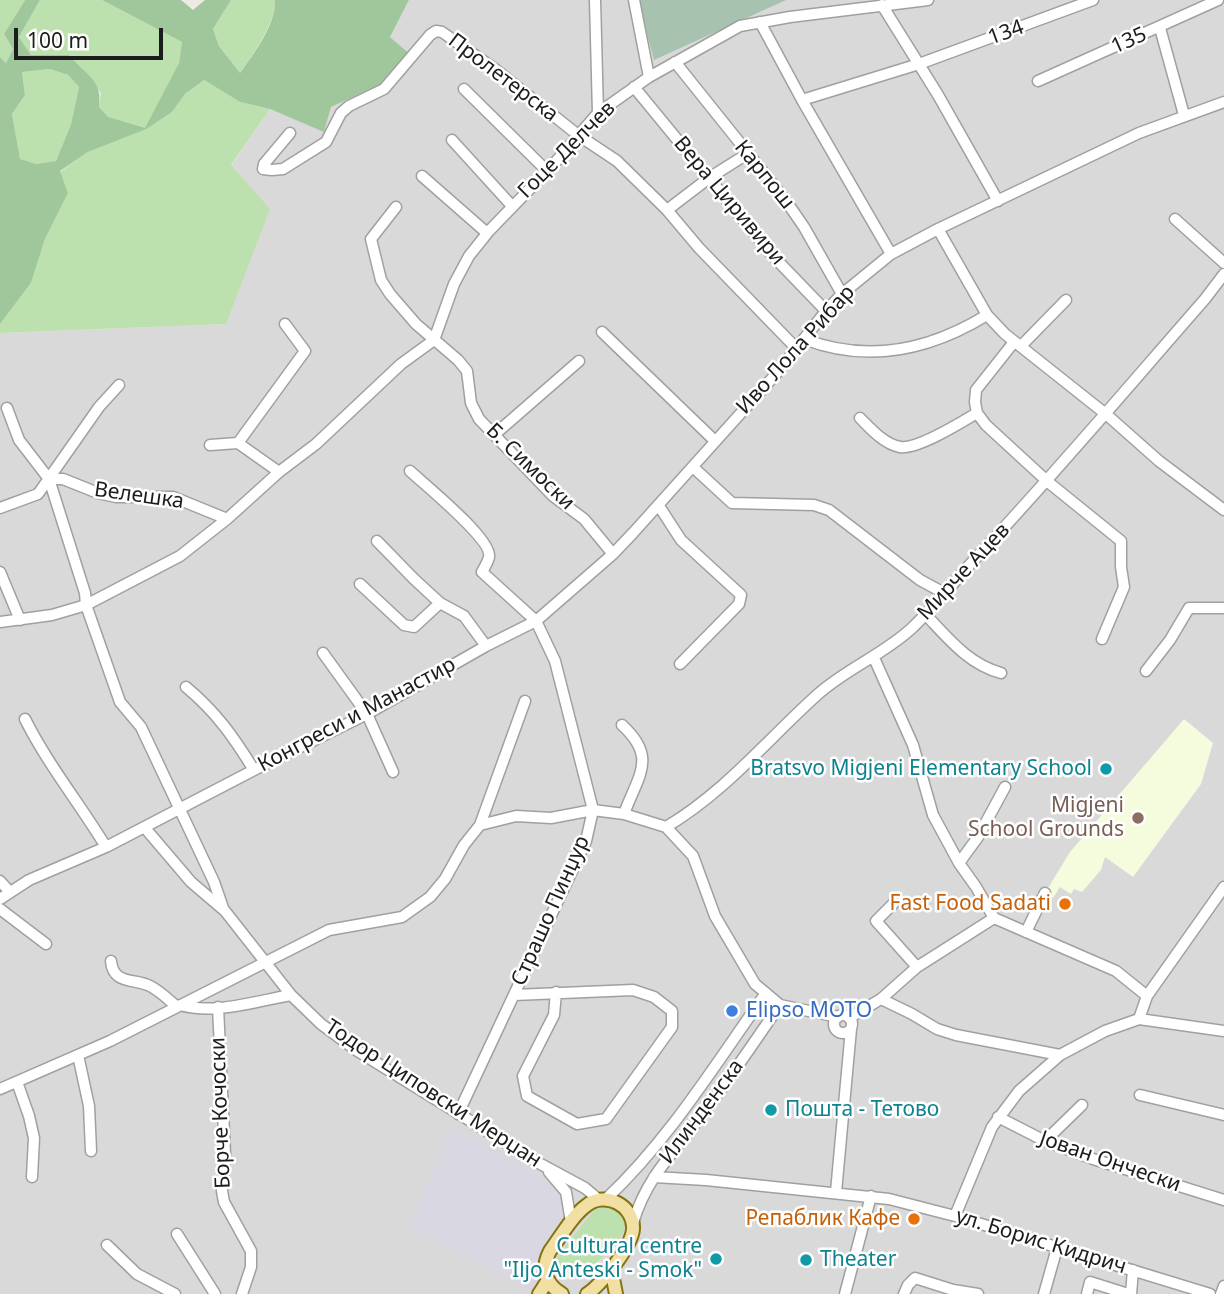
<!DOCTYPE html>
<meta charset="utf-8">
<style>
body{margin:0}
#map{position:relative;width:1224px;height:1294px;overflow:hidden;background:#ecebe3;font-family:"Noto Sans",sans-serif}
canvas{display:block}
.scale{position:absolute;left:14px;top:28px;width:149px;height:32px;box-sizing:border-box;border:4px solid #1c1c1c;border-top:0;padding-left:9px;font-size:21px;line-height:24px;white-space:nowrap;color:#1c1c1c;-webkit-text-stroke:5px #fff;paint-order:stroke}
</style>
<div id="map">
<canvas width="1224" height="1294"></canvas>
<div class="scale">100 m</div>
</div>
<script>
const g = document.querySelector('canvas').getContext('2d');
g.lineJoin = 'round';
function paint(path, color) { g.fillStyle = color; g.fill(path, 'evenodd'); }
function trace(path, color, width, dash) { g.strokeStyle = color; g.lineWidth = width; g.lineCap = dash ? 'butt' : 'round'; g.setLineDash(dash || []); g.stroke(path); }
function label(font, color, halo, rows, align = 'center') {
  g.font = font + ' "Noto Sans",sans-serif'; g.lineWidth = 5; g.setLineDash([]); g.textBaseline = 'middle'; g.strokeStyle = halo; g.fillStyle = color; for (const [text, x, y, turn = 0] of rows) {
    g.save(); g.translate(x, y); g.rotate((+turn || 0) * Math.PI / 180); g.textAlign = isNaN(turn) ? turn : align; if (halo) g.strokeText(text, 0, 0); g.fillText(text, 0, 0); g.restore();
  }
}
const residential = new Path2D(`
 M409,0h815v1294h-1224v-961l226,-9 5,-158 39,-57 54,22 7,-24 48,-22 32,-30 -21,-18z`);
const education = new Path2D(`
 M1184,719l29,24 -12,41 -68,93 -28,-20 -4,13 -19,22 -8,-3 -3,5 -11,-7 -7,11 -8,-5 25,-41z`);
const grass = new Path2D(`
 M0,0h25l-21,34 9,15 -7,14 -6,-6z
 M40,0h62l80,42 -3,21 -32,64 25,-15 13,-18 19,-14 36,22 30,7 -39,56 39,44 -44,115 -226,9v-9l31,-41 14,-44 23,-46 -8,-21 28,-20 56,-23 -36,-11 -9,-11 2,-14 -32,-38h-38l-12,-18z
 M231,0h44c1,23 -22,54 -35,73l-21,-27 -6,-17z
 M50,69l18,6 11,12 -8,37 -15,37 -20,3 -16,-4 -8,-46 13,-19 -3,-23z
 M608,1206c15,5 21,15 14,29 -12,16 -51,59 -67,35l3,-14 36,-46z`);
const forest = new Path2D(`
 M25,0h15l-21,37 12,18h38c16,20 34,24 30,52l9,10 37,11 34,-65 3,-21 -80,-42h79l12,10 12,-10h26l-18,29 6,17 21,27c14,-20 36,-48 35,-73h134l-19,37 21,18 -32,30 -48,22 -7,25 -54,-23 -30,-7 -36,-22 -19,14 -13,18 -26,17 -58,23 -28,19 8,22 -23,46 -14,44 -31,41v-267l6,6 7,-14 -9,-15zM50,69l18,6 11,12 -8,37 -15,37 -20,3 -16,-5 -8,-45 13,-19 -3,-23z`);
const cemetery = new Path2D(`
 M638,0h148l-132,60z`);
const plaza = new Path2D(`
 M452,1126l98,54 11,14 6,23 -27,48 -1,13 -9,13 -121,-65z`);
const minor = new Path2D(`
 M595,0l3,113
 M634,0l15,77
 M882,5l56,90 60,106
 M760,22l42,78 89,154
 M1160,28l24,87
 M675,62l109,136 20,29 38,67
 M1038,81l180,-81
 M634,87l138,168 54,56
 M464,89l83,82
 M802,100l117,-36 174,-64
 M290,133l-26,31 -1,5 9,1 11,-1 43,-27 15,-29 8,-7 35,-17 46,-54 6,-4 6,1 53,37 83,66 39,26 50,49 32,38 98,101
 M452,140l60,66
 M422,176l65,57
 M396,207l-25,32 10,41 9,14 26,30 42,36 9,11 4,32 8,16 74,77 31,23 29,35
 M667,210l42,-32 38,-24
 M1175,219l49,44
 M938,229l49,86 18,19 102,81 52,46 65,49
 M602,332l113,109
 M804,339c65,25 126,11 183,-24
 M1014,342l-38,48 -1,12 2,11 9,12 62,57 73,59v26l3,20 -22,52
 M1021,346l45,-46
 M7,408l12,32 30,39 36,114 1,12 34,97 21,25 73,155 9,26
 M860,418c11,11 24,26 40,29 17,3 62,-25 77,-34
 M494,435l85,-74
 M238,443l67,-92 -20,-27
 M210,445l28,-2 41,29
 M694,468l38,35 82,2 15,5 91,70 24,13
 M410,471c14,13 83,69 79,86 -1,5 -5,11 -7,15l54,49 19,40 38,149 -7,31 -128,273
 M49,479h14l35,14 18,4h57l54,22
 M659,506l22,34 60,55 -2,9 -59,60
 M0,508l38,-14 61,-87 20,-22
 M377,541l37,38 26,24 24,13 22,30
 M0,572l20,48
 M360,584l44,41 10,2 26,-24
 M925,614c23,24 43,50 76,59
 M0,622l52,-7 34,-10 94,-49 47,-37 52,-47 37,-28 85,-80 33,-24 20,-56 15,-28 20,-25 63,-65 46,-53 51,-36 91,-51 50,-9 138,-17
 M323,653l44,61 26,58
 M874,658l39,87 20,70 26,48 17,24 18,31 122,53 31,25
 M1146,671l24,-31 19,-32h35
 M186,687c30,25 47,49 68,83
 M25,719c23,46 55,85 81,128
 M622,725c36,33 16,50 2,89
 M480,825l45,-124
 M666,827c59,-35 101,-87 151,-132 30,-27 66,-40 95,-67 22,-21 41,-45 61,-67 80,-85 155,-174 232,-262l19,-25
 M145,828l46,54 34,29 66,84 30,29 35,26 179,111 50,27 13,11
 M959,863l19,-26 27,-50
 M0,881l9,10
 M0,899l29,-19 77,-33 148,-77 113,-56 119,-68 50,-25 77,-67 20,-21 143,-159 50,-63 16,-17 49,-40 47,-25 201,-96 85,-31
 M893,904l-17,17 41,46
 M0,909l46,35
 M1026,932l19,-39
 M111,961c2,24 23,17 39,25 10,5 18,13 27,21
 M514,995l119,-5 21,7 18,14v16l-66,92 -29,5 -50,-28 -4,-20 31,-61 2,-23
 M881,999l31,15 25,15 19,6 104,20
 M180,1005c35,10 77,-4 111,-10
 M218,1007l7,147 -3,37 2,11 27,49v16l-9,27
 M834 1024a9 9 0 1 1 18 0a9 9 0 1 1-18 0Z
 M849,1018l32,-19 36,-32 77,-49
 M1139,1019l8,-23 77,-109
 M78,1055l11,51 2,45
 M17,1082l12,34 5,22 -2,39
 M0,1089l110,-48 219,-111 73,-13 28,-20 15,-18 19,-34 16,-20 36,-9 35,2 42,-8 31,4 42,13 27,29 22,60 40,68 25,21 58,12
 M1140,1095l84,20
 M998,1117l47,24 48,18 131,41
 M1045,1141l37,-36
 M549,1172l17,20 5,30
 M654,1177l52,3 183,19 66,17 255,78
 M836,1192l15,-163
 M606,1199c63,-59 110,-136 160,-206
 M955,1216l37,-89 27,-36 41,-36 45,-24 34,-12 85,12
 M633,1223c13,-45 41,-71 69,-108 27,-35 52,-73 78,-110
 M177,1234l38,60
 M107,1245l30,29 38,20
 M845,1294l26,-98
 M904,1294l4,-9 7,-7 38,12 25,4
 M1044,1294l13,-46
 M1087,1294l3,-12 38,12
 M1131,1294l2,-24
 M1221,1294l3,-8`);
const major = new Path2D(`
 M611,1268l5,26
 M539,1294l9,-14
 M562,1294c-17,-10 -21,-26 -12,-43 11,-15 22,-35 37,-46 18,-14 47,0 46,24 -1,17 -32,56 -46,65`);
const markers = [
 [1106,769,7,"#0f9aa8"],
 [1138,818,7,"#8d6e63"],
 [1065,904,7,"#e8710a"],
 [732,1011,7,"#3f7fe0"],
 [771,1110,7,"#0f9aa8"],
 [914,1219,7,"#e8710a"],
 [716,1259,7,"#0f9aa8"],
 [806,1260,7,"#0f9aa8"]
];
const streetNames = [
 ["134",1006,33,-20],
 ["135",1129,41,-24],
 ["Пролетерска",503,78,37],
 ["Гоце Делчев",567,150,-45],
 ["Карпош",764,175,51],
 ["Вера Циривири",729,201,50],
 ["Иво Лола Рибар",796,350,-48],
 ["Б. Симоски",530,467,44],
 ["Велешка",139,496,8],
 ["Мирче Ацев",964,572,-47],
 ["Конгреси и Манастир",357,715,-28],
 ["Страшо Пинџур",551,911,-66],
 ["Тодор Циповски Мерџан",433,1094,33],
 ["Илинденска",702,1112,-53],
 ["Борче Кочоски",221,1113,-92],
 ["Јован Ончески",1110,1162,19],
 ["ул. Борис Кидрич",1041,1242,17]
];
const cultureNames = [
 ["Bratsvo Migjeni Elementary School",1092,769],
 ["Пошта - Тетово",785,1110,"left"],
 ["Cultural centre",702,1247],
 ["\"Iljo Anteski - Smok\"",702,1271],
 ["Theater",820,1260,"left"]
];
const educationNames = [
 ["Migjeni",1124,806],
 ["School Grounds",1124,830]
];
const foodNames = [
 ["Fast Food Sadati",1051,904],
 ["Репаблик Кафе",900,1219]
];
const shopNames = [
 ["Elipso MOTO",746,1011]
];
paint(residential, '#dad9d9');
paint(education, '#f5fbdd');
paint(grass, '#bde1ae');
paint(forest, '#a0c79c');
paint(cemetery, '#a7c3b0');
paint(plaza, '#d9d7e2');
trace(minor, '#a0a0a0', 13);
trace(major, '#847510', 16);
trace(minor, '#fff', 10);
trace(major, '#f1dfa3', 12);
for (const [x, y, r, color] of markers) { const dot = new Path2D(); dot.arc(x, y, r, 0, 2 * Math.PI); g.fillStyle = color; g.fill(dot); trace(dot, '#fff', 2.5); }
label('21px', '#1c1c1c', '#fff', streetNames);
label('21px', '#0d838f', '#fff', cultureNames, 'right');
label('21px', '#785e54', '#fff', educationNames, 'right');
label('21px', '#c56008', '#fff', foodNames, 'right');
label('21px', '#366cbe', '#fff', shopNames, 'left');
</script>
